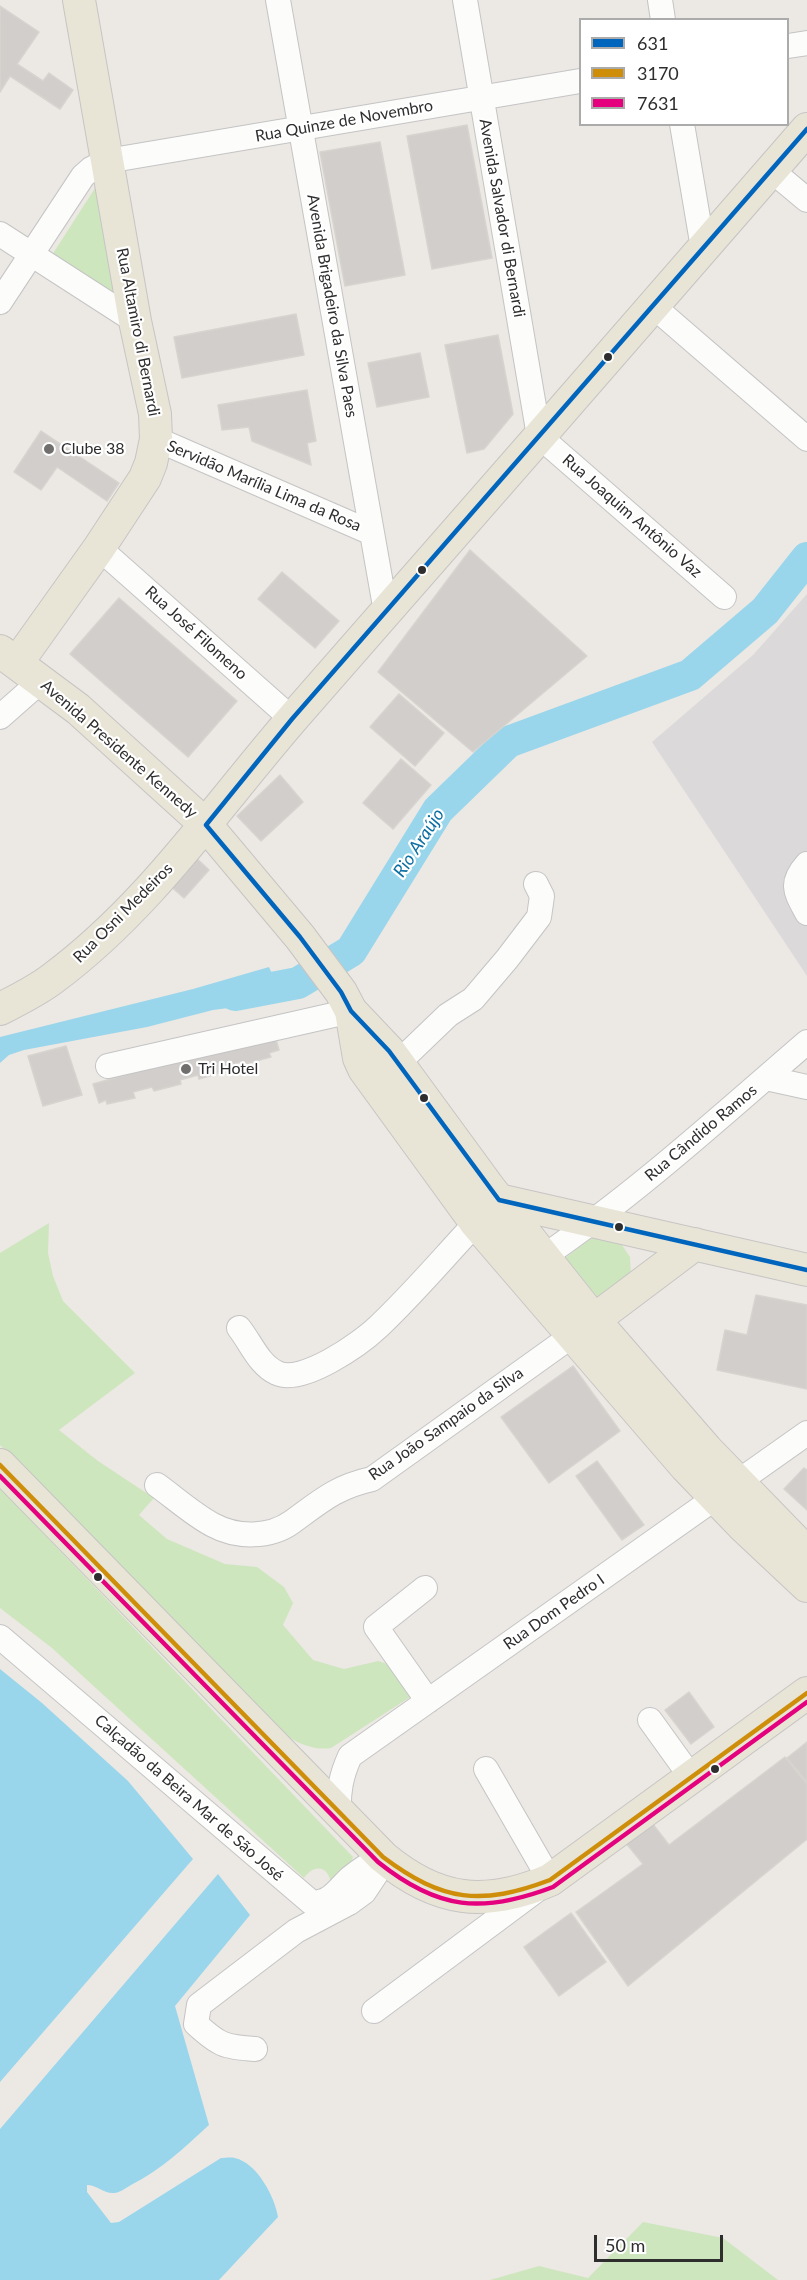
<!DOCTYPE html>
<meta charset="utf-8">
<style>
body{margin:0}
#map{position:relative;width:807px;height:2280px;overflow:hidden;background:#ece8e4;font-family:Lato,sans-serif}
canvas{display:block}
.legend{position:absolute;left:579px;top:18px;width:210px;height:108px;box-sizing:border-box;background:#fff;border:2px solid #ababab;margin:0;padding:8px 10px;list-style:none;font-size:18px;color:#2e2e2e}
.legend li{display:flex;align-items:center;gap:12px;height:30px}
.legend b{width:30px;border:2px solid #ababab}
.scale{position:absolute;left:594px;top:2235px;width:129px;height:27px;box-sizing:border-box;border:3px solid #2e2e2e;border-top:0;padding-left:8px;font-size:18px;line-height:21px;white-space:nowrap;color:#2e2e2e;-webkit-text-stroke:4px #fff;paint-order:stroke}
</style>
<div id="map">
<canvas width="807" height="2280"></canvas>
<ul class="legend">
<li><b style="height:8px;background:#0065bd"></b>631</li>
<li><b style="height:8px;background:#cf8e09"></b>3170</li>
<li><b style="height:8px;background:#e5007d"></b>7631</li>
</ul>
<div class="scale">50 m</div>
</div>
<script>
const g = document.querySelector('canvas').getContext('2d');
g.lineJoin = 'round';
function paint(path, color) { g.fillStyle = color; g.fill(path, 'evenodd'); }
function trace(path, color, width, dash) { g.strokeStyle = color; g.lineWidth = width; g.lineCap = dash ? 'butt' : 'round'; g.setLineDash(dash || []); g.stroke(path); }
function label(font, color, halo, rows, align = 'center') {
  g.font = font + ' Lato,sans-serif'; g.lineWidth = 4.5; g.setLineDash([]); g.textBaseline = 'middle'; g.strokeStyle = halo; g.fillStyle = color; for (const [text, x, y, turn = 0] of rows) {
    g.save(); g.translate(x, y); g.rotate((+turn || 0) * Math.PI / 180); g.textAlign = isNaN(turn) ? turn : align; if (halo) g.strokeText(text, 0, 0); g.fillText(text, 0, 0); g.restore();
  }
}
const industrial = new Path2D(`
 M807,594v382l-155,-234 101,-87z`);
const green = new Path2D(`
 M97,185l21,113 -66,-43z
 M49,1223l-1,30 5,23 10,25 72,72 -76,57 39,31 56,37 -15,17 28,24 58,25 32,3 27,20 9,16 -10,22 30,35 31,9 34,-8 13,4 24,29 -84,54c-25,4 -46,-13 -66,-27l-265,-276v-192z
 M597,1234l21,5 12,18 1,18 -31,25 -35,-42z
 M0,1488l353,369 -4,12 -18,18c0,-20 -16,-25 -27,-9l-252,-230 -52,-40z
 M643,2222l80,16 55,42h-288l49,-14 49,12z`);
const water = new Path2D(`
 M269,967l15,34 -71,9 -66,17 -123,23 -15,5 -9,8v-26l193,-48z
 M0,1669l42,34 86,78 65,78 -193,223z
 M218,1874l32,41 -75,91 34,119c-25,23 -48,45 -78,60 -5,3 -12,8 -17,8 -10,1 -17,-8 -27,-8v7l24,31 8,-1 102,-64c4,0 10,-1 14,0 22,5 40,39 43,59l-59,63h-219v-151z`);
const river = new Path2D(`
 M235,995l63,-12 53,-32 87,-141 70,-68 182,-67 75,-64 42,-53`);
const building = new Path2D(`
 M0,6l39,26 -22,32 26,17 6,-8 24,17 -13,19 -50,-33 -10,16z
 M467,125l25,133 -60,11 -25,-133z
 M380,142l25,133 -60,11 -25,-134z
 M296,314l8,41 -122,23 -8,-41z
 M498,335l15,79 -29,35 -17,4 -22,-108z
 M420,353l9,44 -52,10 -9,-44z
 M307,390l9,51 -9,2 4,22 -59,-24 -3,-14 -27,3 -4,-25z
 M41,431l78,52 -12,18 -50,-34 -16,23 -27,-18z
 M470,550l117,106 -114,96 -95,-80z
 M282,572l57,49 -24,27 -57,-49z
 M119,598l118,103 -49,56 -118,-103z
 M399,694l45,39 -29,33 -45,-39z
 M401,759l30,26 -38,44 -30,-26z
 M280,775l23,27 -42,39 -24,-25z
 M193,855l16,15 -25,28 -17,-15z
 M274,1033l5,17 -10,3 2,4 -26,7 -2,-3 -18,6 1,4 -27,8 -1,-4 -18,5 1,4 -27,7 -2,-4 -19,5 2,6 -28,6 -1,-4 -7,3 -6,-19z
 M66,1046l16,49 -39,11 -15,-50z
 M756,1295l51,10v84l-90,-19 8,-40 22,5z
 M573,1366l47,65 -71,52 -48,-66z
 M597,1461l47,64 -22,15 -46,-64z
 M804,1468l3,2v40l-23,-21z
 M689,1692l25,35 -23,17 -26,-34z
 M807,1742v40l-20,-24z
 M785,1757l22,27v55l-179,147 -52,-74 67,-48 -17,-21 26,-20 17,22z
 M571,1913l35,49 -47,34 -35,-49z`);
const minor = new Path2D(`
 M278,0l108,612
 M465,0l74,436 185,161
 M660,0l3,20
 M788,46l19,-3
 M682,124l21,124
 M771,170l36,30
 M0,234l135,87
 M0,302l83,-126 8,-7 16,-8 473,-80
 M653,306l154,133
 M156,439l216,94
 M99,548l193,171
 M0,717l42,-37
 M807,864c-18,20 -11,28 0,49
 M398,1063l50,-48 25,-16 34,-40 32,-42 3,-21 -6,-12
 M108,1066l243,-55
 M766,1078l41,9
 M543,1257c94,-64 178,-141 264,-215
 M239,1328c12,15 20,37 38,45 25,12 83,-29 101,-46 35,-33 66,-70 98,-104
 M157,1485c18,13 37,30 56,40 24,13 57,13 79,-3 29,-21 44,-35 80,-43l201,-144
 M425,1588l-49,39 52,74
 M0,1637l312,266c19,0 26,-14 38,-25 10,-8 21,-15 33,-21
 M650,1720l41,57
 M339,1814c-1,-23 2,-38 11,-58l457,-323
 M374,2011l176,-131 -64,-111
 M255,2049c-31,-2 -36,-4 -59,-25l3,-19 97,-74 53,-28 15,-11 12,-18 7,-17`);
const major = new Path2D(`
 M0,651l78,58 128,116 94,112 41,55 10,19 8,47 5,11 112,154 210,244 56,58 65,61
 M17,663l82,-115 46,-70 6,-15 5,-24 -1,-25 -20,-93 -56,-321
 M0,1009c18,-9 36,-18 52,-30 99,-73 168,-178 248,-269 170,-193 338,-387 507,-581
 M351,1011l38,40 101,138 104,131 113,130 100,103
 M499,1200l308,70
 M578,1332l117,-88
 M0,1465l383,392c54,45 102,51 167,23l257,-187`);
const bus1 = new Path2D(`
 M807,129l-515,590 -86,106 94,112 41,55 10,19 38,40 110,149 308,70`);
const bus2 = new Path2D(`
 M0,1465l383,392c60,45 98,49 167,23l257,-187`);
const bus3 = new Path2D(`
 M0,1476l378,386c60,48 104,52 175,25l254,-185`);
const markers = [
 [608,357,5,"#2e2e2e"],
 [49,449,6,"#706f6e"],
 [422,570,5,"#2e2e2e"],
 [186,1069,6,"#706f6e"],
 [424,1098,5,"#2e2e2e"],
 [619,1227,5,"#2e2e2e"],
 [98,1577,5,"#2e2e2e"],
 [715,1769,5,"#2e2e2e"]
];
const streetNames = [
 ["Rua Quinze de Novembro",344,121,-10],
 ["Avenida Salvador di Bernardi",502,218,80],
 ["Avenida Brigadeiro da Silva Paes",332,306,80],
 ["Rua Altamiro di Bernardi",138,332,79],
 ["Servidão Marília Lima da Rosa",264,486,23],
 ["Rua Joaquim Antônio Vaz",632,516,41],
 ["Rua José Filomeno",196,633,42],
 ["Avenida Presidente Kennedy",119,749,41],
 ["Rua Osni Medeiros",123,913,-45],
 ["Rua Cândido Ramos",701,1133,-40],
 ["Rua João Sampaio da Silva",446,1424,-35],
 ["Rua Dom Pedro I",554,1612,-35],
 ["Calçadão da Beira Mar de São José",189,1798,41]
];
const poiNames = [
 ["Clube 38",61,449],
 ["Tri Hotel",198,1069]
];
const waterNames = [
 ["Rio Araújo",419,843,-57]
];
paint(industrial, '#dcd9db');
paint(green, '#cee6be');
paint(water, '#99d6ec');
trace(river, '#99d6ec', 32);
paint(building, '#d1cecb');
trace(building, '#d7d4d0', 1.5);
trace(minor, '#c5c4c5', 26);
trace(major, '#c6c5c4', 34);
trace(minor, '#fcfcfb', 24);
trace(major, '#e8e4d6', 32);
trace(bus1, '#0065bd', 4.5);
trace(bus2, '#cf8e09', 4.5);
trace(bus3, '#e5007d', 4.5);
for (const [x, y, r, color] of markers) { const dot = new Path2D(); dot.arc(x, y, r, 0, 2 * Math.PI); g.fillStyle = color; g.fill(dot); trace(dot, '#fff', 2); }
label('16px', '#2e2e2e', '#fff', streetNames);
label('16px', '#2e2e2e', '#fff', poiNames, 'left');
label('italic 18px', '#0d6fa3', '#fff', waterNames);
</script>
